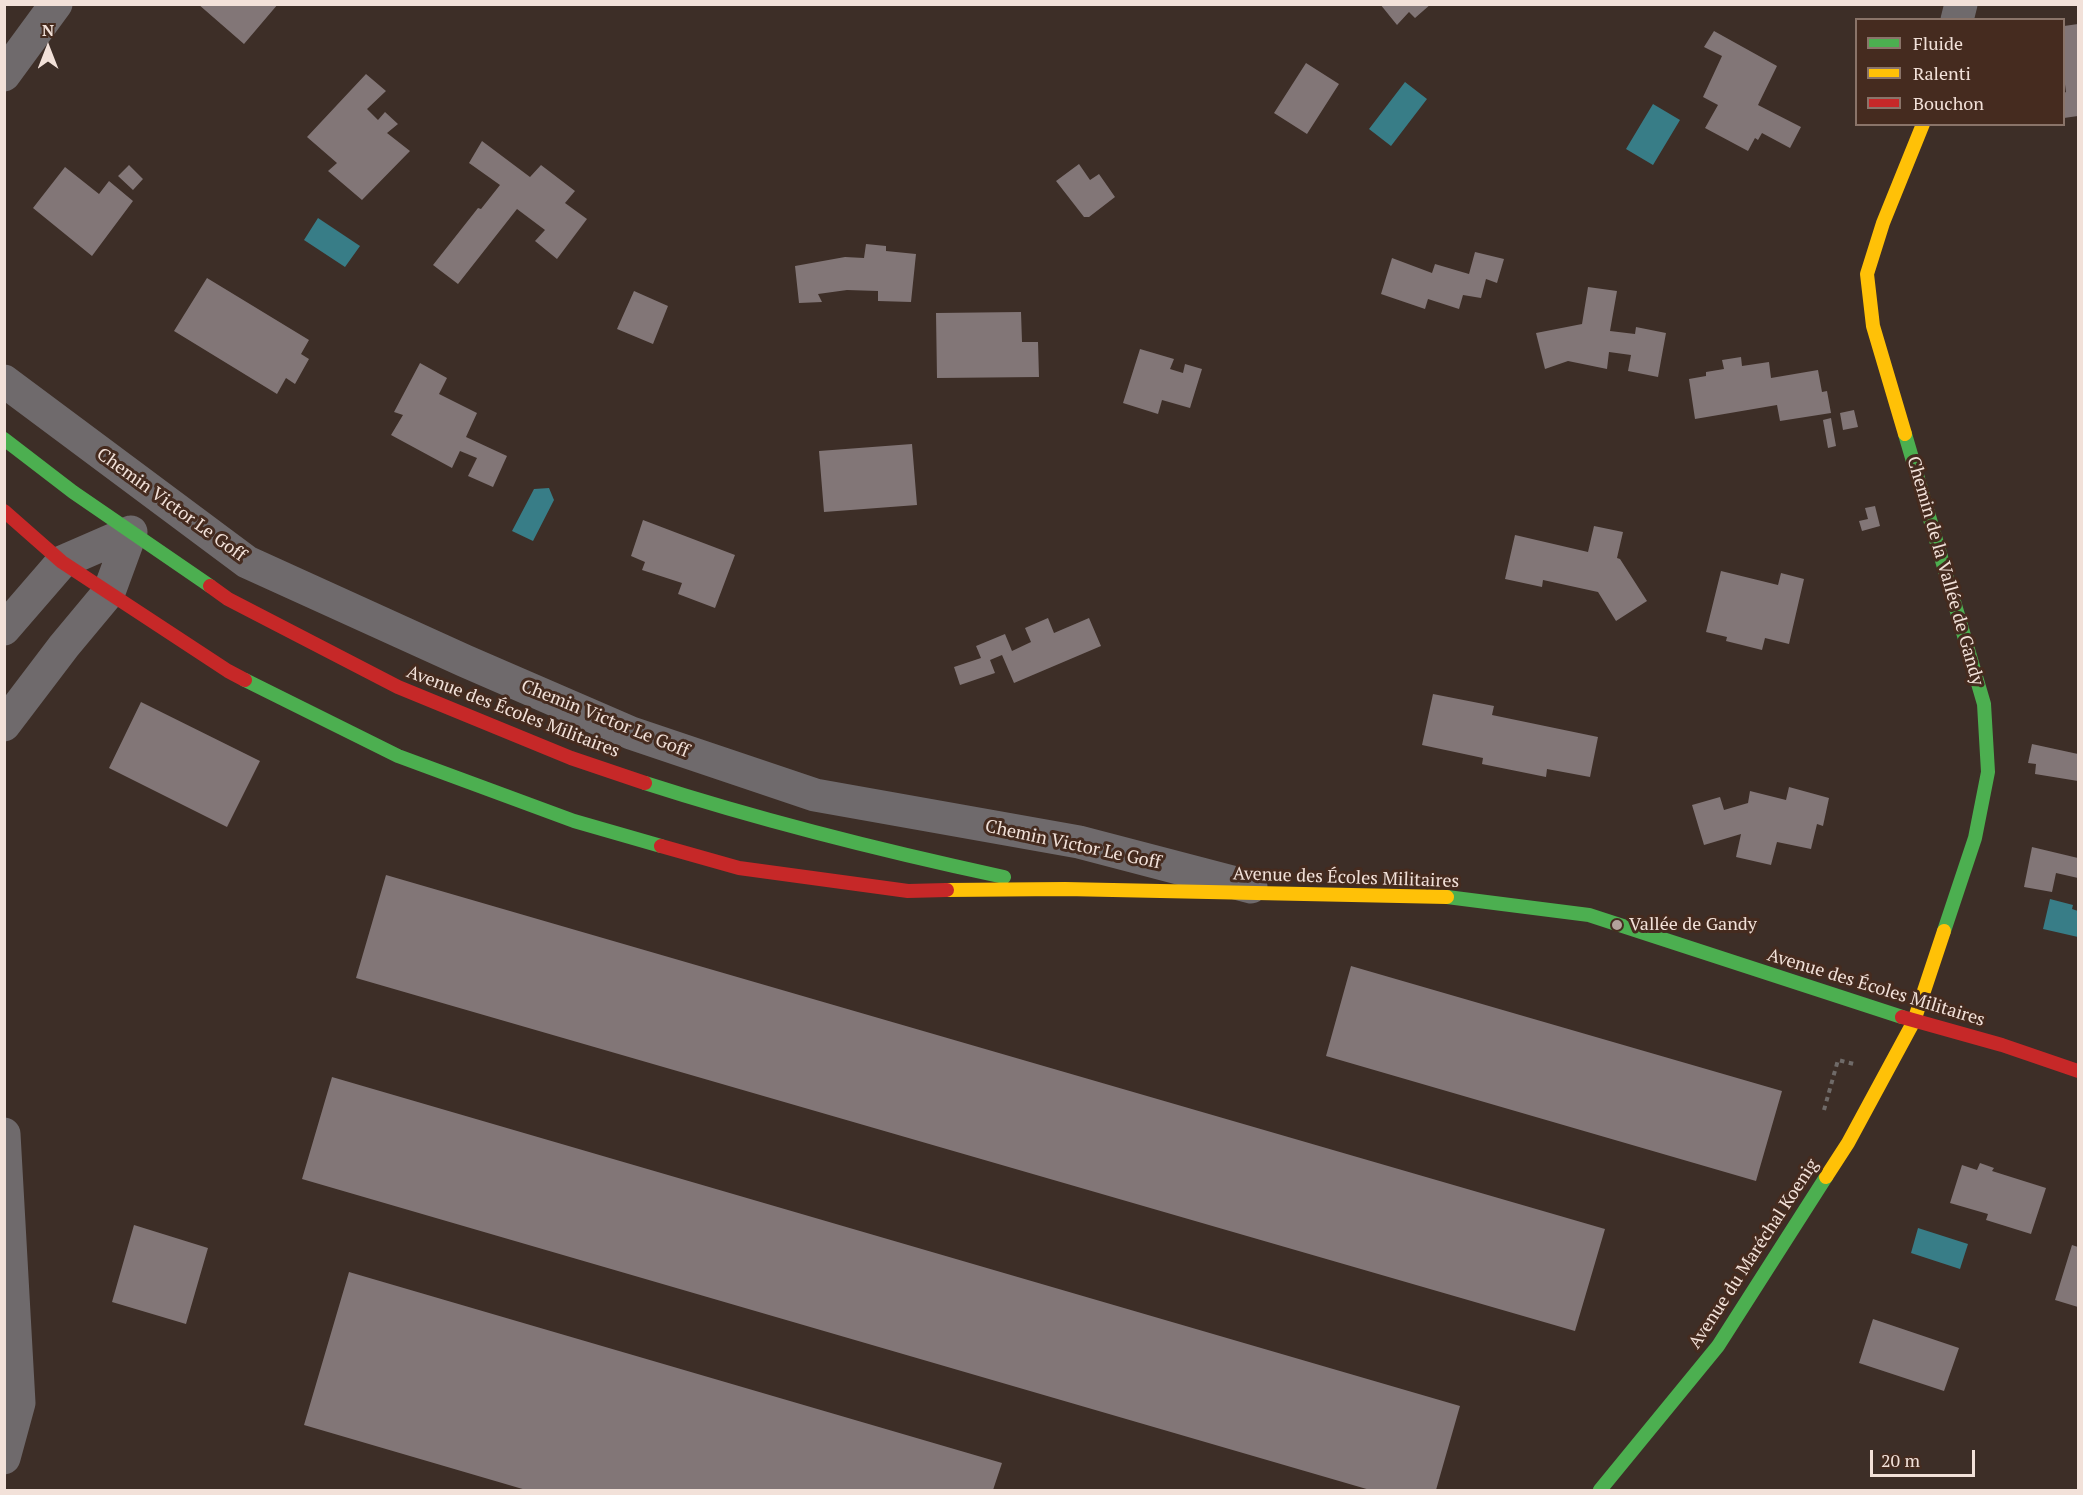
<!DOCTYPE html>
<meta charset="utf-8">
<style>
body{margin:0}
#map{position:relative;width:2083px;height:1495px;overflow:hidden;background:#3d2e27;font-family:"PT Serif",serif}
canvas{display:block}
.frame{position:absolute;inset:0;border:6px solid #f2e1d9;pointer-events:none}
.legend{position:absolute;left:1855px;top:18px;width:210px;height:108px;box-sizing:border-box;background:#452b1f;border:2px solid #8a7469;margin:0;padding:8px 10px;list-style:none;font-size:18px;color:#f2e1d9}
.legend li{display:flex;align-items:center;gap:12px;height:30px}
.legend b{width:30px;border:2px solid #8a7469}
.north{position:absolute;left:18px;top:18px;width:60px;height:60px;-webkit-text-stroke:4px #452b1f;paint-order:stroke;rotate:0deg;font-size:16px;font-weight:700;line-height:24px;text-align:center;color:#f2e1d9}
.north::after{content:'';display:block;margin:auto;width:21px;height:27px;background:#f2e1d9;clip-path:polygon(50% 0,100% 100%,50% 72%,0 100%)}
.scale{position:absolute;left:1870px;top:1450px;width:105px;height:27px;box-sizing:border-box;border:3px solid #f2e1d9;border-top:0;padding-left:8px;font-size:18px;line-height:21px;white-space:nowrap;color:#f2e1d9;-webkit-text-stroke:4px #452b1f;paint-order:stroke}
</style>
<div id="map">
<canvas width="2083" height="1495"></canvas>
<div class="frame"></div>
<ul class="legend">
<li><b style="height:8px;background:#4caf50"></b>Fluide</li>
<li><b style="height:8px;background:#ffc107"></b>Ralenti</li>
<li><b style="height:8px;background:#c62828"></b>Bouchon</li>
</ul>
<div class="north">N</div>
<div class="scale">20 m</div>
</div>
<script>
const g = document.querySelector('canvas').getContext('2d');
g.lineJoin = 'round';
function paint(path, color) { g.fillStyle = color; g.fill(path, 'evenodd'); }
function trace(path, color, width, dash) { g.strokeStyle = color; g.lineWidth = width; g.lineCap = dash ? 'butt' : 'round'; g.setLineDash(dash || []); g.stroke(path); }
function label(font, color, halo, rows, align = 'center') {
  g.font = font + ' "PT Serif",serif'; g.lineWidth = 6; g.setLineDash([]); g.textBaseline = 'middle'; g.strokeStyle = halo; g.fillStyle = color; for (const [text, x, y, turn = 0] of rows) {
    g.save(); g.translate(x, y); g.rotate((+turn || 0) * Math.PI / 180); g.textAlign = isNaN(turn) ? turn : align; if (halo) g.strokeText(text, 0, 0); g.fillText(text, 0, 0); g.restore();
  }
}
const water = new Path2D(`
 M1405,82l22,17 -36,47 -22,-17z
 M1653,104l27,16 -27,45 -27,-16z
 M318,218l42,28 -15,21 -41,-27z
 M549,488l5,12 -21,41 -21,-10 22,-42z
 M2050,899l23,6 -1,4 6,2v26l-35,-8z
 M1918,1228l50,16 -8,25 -49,-16z`);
const building = new Path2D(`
 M198,4h80l-34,40z
 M1380,4h51l-16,14 -6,-6 -12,13z
 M2078,24v92l-14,2v-25l2,-1 -2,-15v-51z
 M1714,31l63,35 -19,39 43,22 -11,21 -28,-15 -4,7 -3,-2 -7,13 -43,-23 13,-23 -15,-8 19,-41 -18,-9z
 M1306,63l33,21 -32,50 -33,-21z
 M366,74l20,17 -19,18 11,11 7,-8 13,12 -11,9 23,18 -48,49 -34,-29 9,-8 -30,-26z
 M482,141l48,36 11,-12 34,26 -10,12 22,16 -30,40 -22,-18 10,-11 -28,-21 -59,75 -25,-19 45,-57 3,1 19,-24 -31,-22z
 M1079,164l11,16 9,-6 16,23 -26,20h-5l-28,-36z
 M129,165l14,14 -10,11 -15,-14z
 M65,167l34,27 10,-13 24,20 -41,55 -59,-48z
 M866,244l20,2v5l30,3 -5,48 -33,-1v-10l-31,-1 -29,4 4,8 -23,1 -4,-37 50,-9 19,1z
 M1475,252l29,7 -7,24 -11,-4 -5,19 -18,-3 -4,14 -31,-10 -3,10 -44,-15 11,-36 40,15 3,-9 34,10z
 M207,278l102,62 -8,14 8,5 -14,25 -9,-6 -9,16 -103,-63z
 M1588,287l29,4 -7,40 25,3 1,-7 30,6 -8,44 -30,-6 3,-16 -22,-3 -2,17 -39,-8 -23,8 -9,-36 46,-9z
 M634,291l34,15 -15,38 -36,-15z
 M1021,312l1,30h16l1,35 -102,1 -1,-65z
 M1140,349l34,10 -4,10 13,4 2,-9 17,5 -12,39 -28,-8 -4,14 -35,-11z
 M1741,357l1,9 27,-4 2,16 47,-8 4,22 5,-1 4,22 -51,8 -3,-16 -82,14 -6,-40 17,-3v-4l18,-3 -2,-9z
 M420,363l27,15 -8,16 38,19 -11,24 41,19 -14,31 -25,-11 9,-18 -17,-7 -8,17 -61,-33 12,-20 -9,-3z
 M1854,410l4,17 -15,3 -3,-17z
 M1831,418l5,28 -8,2 -5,-28z
 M912,444l5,61 -93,7 -5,-61z
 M1875,506l5,20 -18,5 -3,-10 9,-2 -3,-11z
 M643,520l92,35 -20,53 -37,-14 4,-11 -40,-13 3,-8 -14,-6z
 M1594,526l29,6 -6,26 3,1 27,42 -31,20 -18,-29 -55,-12 -1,7 -37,-8 10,-44 73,17z
 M1721,571l57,14 3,-12 23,6 -15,65 -24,-6 -3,12 -36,-9 1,-4 -21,-5z
 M1048,618l6,15 35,-15 12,28 -87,37 -12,-28 -12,5 5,13 -35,12 -6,-18 27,-9 -5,-12 29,-12 7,17 19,-9 -6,-14z
 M1433,694l61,12 -2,9 106,22 -8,40 -43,-8 -1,8 -64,-13 1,-6 -61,-13z
 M141,702l119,59 -33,66 -118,-59z
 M2032,744l46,10v27l-43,-7 1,-10 -8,-1z
 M1789,787l40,11 -6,28 -6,-2 -6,25 -34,-7 -6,23 -35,-8 5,-23 -37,11 -12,-40 28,-8 4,13 24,-7 2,-12 36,9z
 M2032,847l46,11v20l-22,-5 -4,19 -28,-5z
 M386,875l1219,354 -30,102 -1219,-353z
 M1351,966l431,125 -26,90 -430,-125z
 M332,1077l1128,329 -24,84h-66l-1068,-311z
 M1980,1163l14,5 -2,3 54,17 -15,46 -45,-14 2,-6 -38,-11 12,-38 15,5z
 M134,1225l74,23 -22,76 -74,-22z
 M2072,1245l6,2v60l-23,-7z
 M349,1272l653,191 -9,27h-467l-222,-65z
 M1873,1319l86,29 -15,43 -85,-28z`);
const path = new Path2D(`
 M1824,1110l14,-50 16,4`);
const street = new Path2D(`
 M1957,20l4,-16
 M4,75l52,-71
 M4,381l243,181 218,99 166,72 184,62 264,47 172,45
 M4,629l58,-67 69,-30
 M4,725l60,-79 45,-54 22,-60
 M4,1134l15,269 -15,55`);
const fast = new Path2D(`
 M1905,434l79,270 4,68 -13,66 -31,93
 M4,439l69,53 137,94
 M245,680l153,76 176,65 87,25
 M645,783c118,38 238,68 359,94
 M1447,897l142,18 313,102
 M1600,1490l118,-144 108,-169`);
const slow = new Path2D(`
 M1905,434l-32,-108 -6,-52 16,-51 40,-99
 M947,890l118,-1 382,8
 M1826,1177l22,-34 66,-122 30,-90`);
const jam = new Path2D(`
 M4,511l58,51 166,109 17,9
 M210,586l18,13 170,88 173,71 74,25
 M661,846l78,22 169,23 39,-1
 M1902,1017l100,28 76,26`);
const markers = [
 [1617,925,6,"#b3a29b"]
];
const streetNames = [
 ["Chemin Victor Le Goff",171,505,36],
 ["Chemin de la Vallée de Gandy",1945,571,74],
 ["Avenue des Écoles Militaires",513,712,21],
 ["Chemin Victor Le Goff",605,719,22],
 ["Chemin Victor Le Goff",1073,845,12],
 ["Avenue des Écoles Militaires",1346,878,2],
 ["Avenue des Écoles Militaires",1876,988,17],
 ["Avenue du Maréchal Koenig",1754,1254,-57]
];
const poiNames = [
 ["Vallée de Gandy",1629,925]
];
paint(water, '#387d87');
paint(building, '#827677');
trace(path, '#6f6a68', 4, [4.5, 4.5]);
trace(street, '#6f6a6c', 33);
trace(fast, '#4caf50', 14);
trace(slow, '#ffc107', 14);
trace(jam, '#c62828', 14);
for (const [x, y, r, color] of markers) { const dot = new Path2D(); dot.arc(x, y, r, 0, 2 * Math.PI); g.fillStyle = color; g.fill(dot); trace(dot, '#452b1f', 2); }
label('18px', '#f2e1d9', '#452b1f', streetNames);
label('18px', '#f2e1d9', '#452b1f', poiNames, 'left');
</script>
